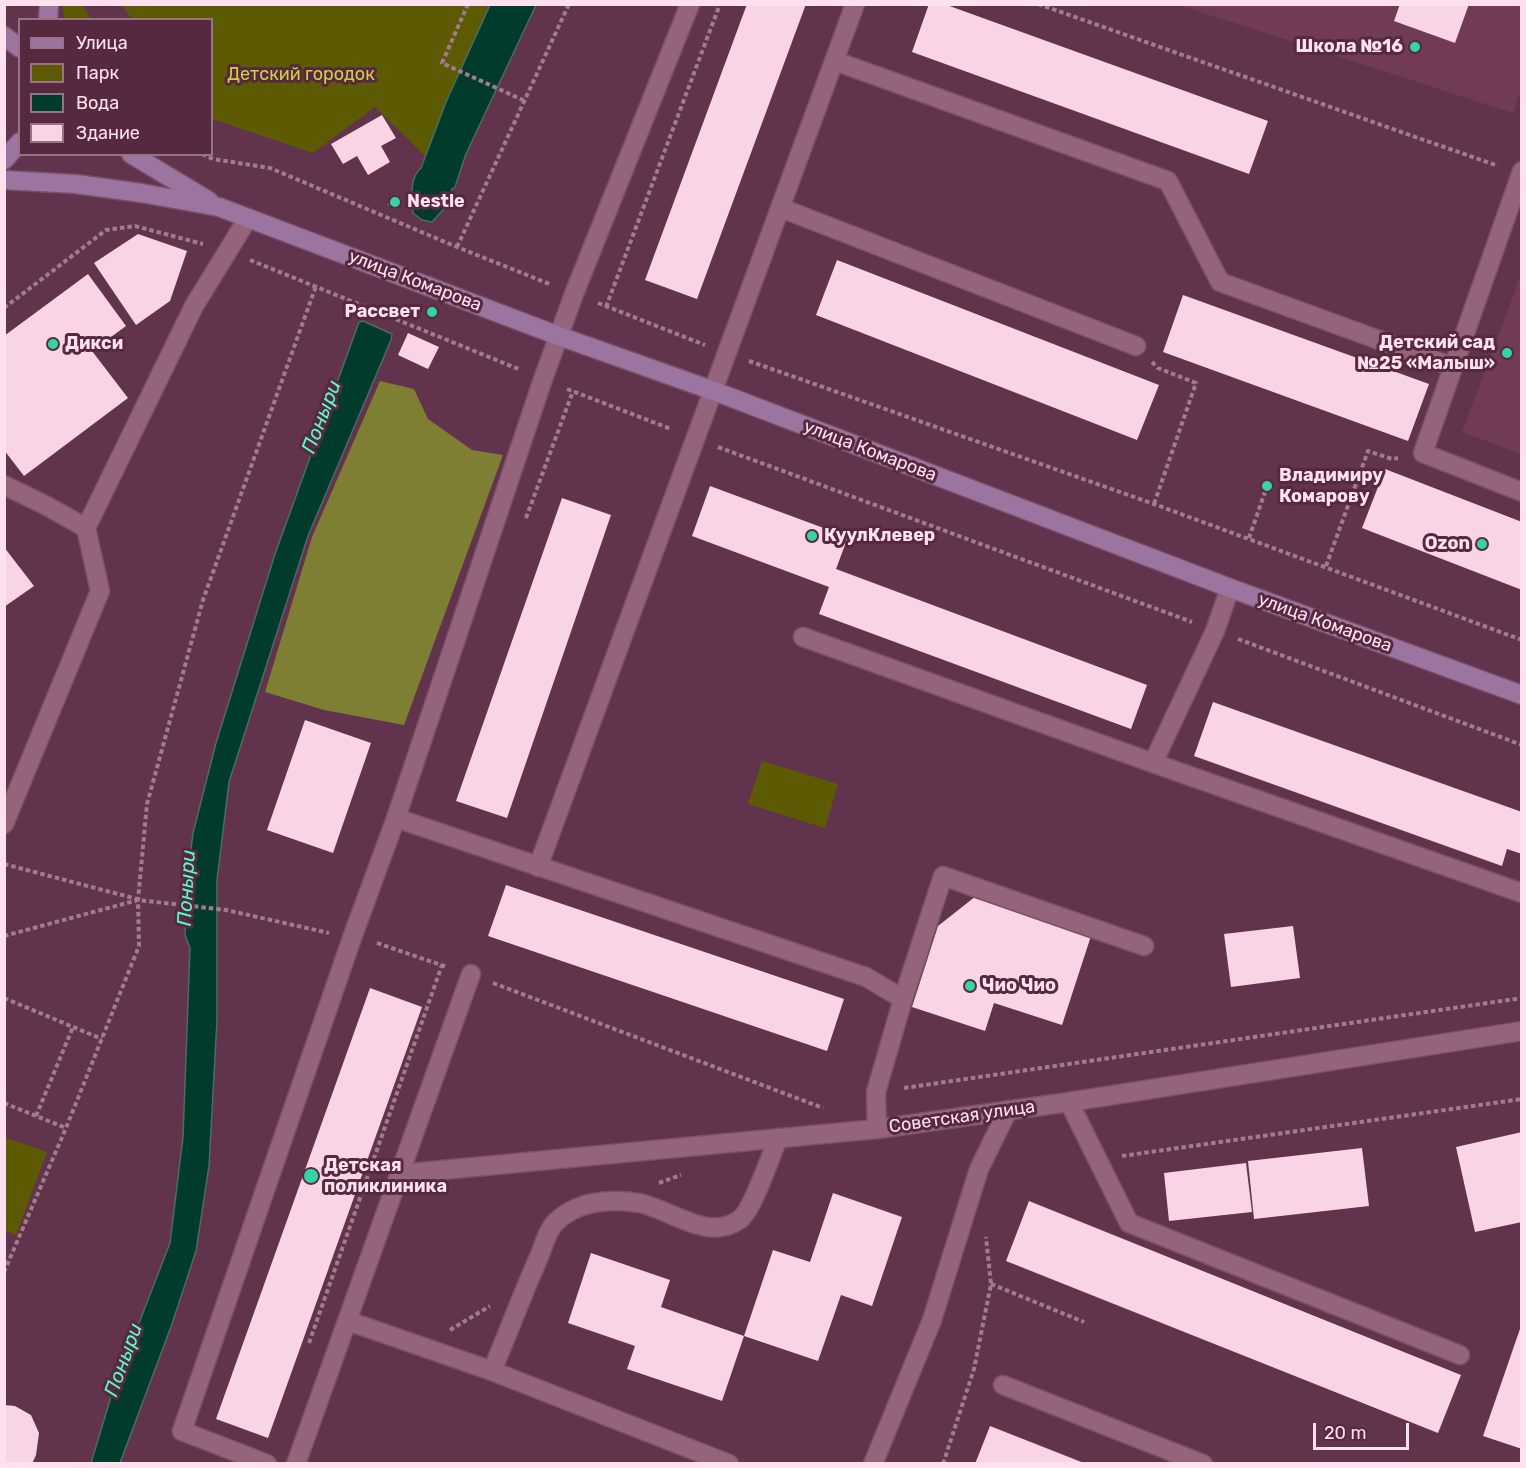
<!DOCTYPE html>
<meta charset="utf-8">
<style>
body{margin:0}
#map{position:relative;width:1526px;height:1468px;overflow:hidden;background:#62334c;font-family:Rubik,sans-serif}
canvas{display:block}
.frame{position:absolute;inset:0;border:6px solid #fee0ee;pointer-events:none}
.legend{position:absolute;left:18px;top:18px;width:195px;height:138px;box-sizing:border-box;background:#572941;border:2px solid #9a7286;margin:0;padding:8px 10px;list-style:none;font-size:18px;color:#fee0ee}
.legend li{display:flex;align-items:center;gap:12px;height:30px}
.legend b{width:30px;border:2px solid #9a7286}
.scale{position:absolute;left:1313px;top:1423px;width:96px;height:27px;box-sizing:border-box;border:3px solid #fee0ee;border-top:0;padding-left:8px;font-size:18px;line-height:21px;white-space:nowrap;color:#fee0ee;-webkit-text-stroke:4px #572941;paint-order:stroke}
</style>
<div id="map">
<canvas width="1526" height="1468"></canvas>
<div class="frame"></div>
<ul class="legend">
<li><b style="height:8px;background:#9b749f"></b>Улица</li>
<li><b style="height:16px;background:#5c5b03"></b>Парк</li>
<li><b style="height:16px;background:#003b2b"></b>Вода</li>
<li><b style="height:16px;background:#f8d4e4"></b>Здание</li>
</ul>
<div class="scale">20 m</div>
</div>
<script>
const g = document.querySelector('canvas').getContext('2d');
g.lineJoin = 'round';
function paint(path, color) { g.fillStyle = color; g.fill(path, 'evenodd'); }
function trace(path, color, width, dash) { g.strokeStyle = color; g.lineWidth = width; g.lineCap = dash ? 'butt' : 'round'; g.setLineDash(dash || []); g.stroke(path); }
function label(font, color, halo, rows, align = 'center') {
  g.font = font + ' Rubik,sans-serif'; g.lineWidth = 6; g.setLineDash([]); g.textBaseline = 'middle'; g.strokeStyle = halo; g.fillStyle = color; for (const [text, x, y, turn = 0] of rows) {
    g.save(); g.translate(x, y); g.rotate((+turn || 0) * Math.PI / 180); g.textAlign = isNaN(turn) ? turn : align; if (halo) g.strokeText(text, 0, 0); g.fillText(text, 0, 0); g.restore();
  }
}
const built = new Path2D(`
 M1179,5h342v84l-8,24z
 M1521,275v179l-59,-22z`);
const green = new Path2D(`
 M63,5h19l9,14h-27z
 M122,5h368l-44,97 -21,54 -50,-49 -62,46 -101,-34v-99l-80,-1z
 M762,761l76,23 -13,44 -77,-24z
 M4,1137l43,15 -31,83 -11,-5z`);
const forest = new Path2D(`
 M380,381l34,8 14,30 44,31 31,5 -99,270 -80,-15 -59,-18 47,-155z`);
const water = new Path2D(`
 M490,5h46l-70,149 -11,33 -4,3 -1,12 -18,20 -10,-2 -9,-7c-1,-14 -4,-35 8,-45l25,-66z
 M363,321l29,13 -1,6 -83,196 -79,246 -12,98v140l-8,146 -13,85 -24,73 -52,139h-29l22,-73 57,-147 13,-106 7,-189 -5,-13 4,-70 4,-32 23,-90 59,-189 84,-232z`);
const building = new Path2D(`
 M747,4h59l-109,295 -52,-19z
 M929,4h15l324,117 -19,53 -337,-122z
 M1400,4h69l-14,39 -61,-22z
 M382,115l14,23 -15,8 9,16 -22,13 -11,-19 -14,8 -12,-20z
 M392,196l9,3 -4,10 -9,-4z
 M138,234l49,17 -17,50 -34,24 -42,-62z
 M837,260l322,125 -22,55 -321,-125z
 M88,274l38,52 -34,25 36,47 -104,78 -20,-26v-114z
 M1183,295l246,89 -21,57 -245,-89z
 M408,333l31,14 -11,22 -30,-14z
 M1385,469l137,53v68l-160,-62z
 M710,486l138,51 -12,32 311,116 -16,44 -312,-115 10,-27 -137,-51z
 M562,498l49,17 -104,303 -51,-17z
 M4,547l30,39 -30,21z
 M1213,702l309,110v42l-15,-5 -5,17 -308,-110z
 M305,720l66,23 -38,110 -66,-23z
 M506,885l338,114 -17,52 -339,-115z
 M976,896l115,40 -29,89 -68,-22 -9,28 -73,-24 26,-81z
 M1293,926l7,52 -69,9 -7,-53z
 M370,988l52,19 -154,431 -52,-19z
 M1522,1132v90l-47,10 -19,-85z
 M1362,1148l7,58 -115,13 -6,-58z
 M1246,1163l6,49 -83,9 -5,-48z
 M833,1193l69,24 -30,89 -31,-11 -23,66 -74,-25 -22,65 -95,-32 8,-23 -67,-23 23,-70 79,27 -9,27 83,29 29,-86 37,12z
 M1029,1201l432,174 -23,58 -432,-172z
 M1521,1326h1v123l-39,-13z
 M4,1405l11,1 16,9 8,18 -3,22 -4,9h-28z
 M990,1426l94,37v1h-109z`);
const path = new Path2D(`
 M468,4l-26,59 83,38
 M1038,4l460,162
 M202,154l11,5 57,9 187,79 95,38
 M457,247l112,-243
 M250,260l271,110
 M598,303l107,42
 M606,307l114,-303
 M4,308l102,-78 29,-4 68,18
 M749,361l405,143 368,136
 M1152,362l6,6 38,15 -42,121
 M567,389l104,40
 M718,447l474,175
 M526,518l47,-127
 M1249,538l18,-52
 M1326,566l42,-115 24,8 6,-1
 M1238,639l284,106
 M4,864l133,35
 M4,936l134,-36 88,10 103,23
 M377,943l70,24
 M493,983l330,125
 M4,998l98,41
 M904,1088l618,-90
 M4,1103l62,25
 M36,1116l37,-89
 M1122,1156l400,-57
 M659,1183l22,-8
 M4,1272l62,-144 73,-182 -1,-46 9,-96 56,-204 113,-314
 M991,1284l93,38
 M450,1330l40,-24
 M309,1343l133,-378
 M943,1464l31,-95 17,-85 -5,-47`);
const lane = new Path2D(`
 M835,61l333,120 52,101 233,85
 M1522,171l-99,282 99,39
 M781,208l355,138
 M4,485l43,21 39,22
 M803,637l350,126 369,130
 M1153,763l62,-132 15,-43
 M396,818l470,159 37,22
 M4,824l96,-233 -14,-63 108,-222 54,-88
 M538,867l317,-863
 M1069,1102l60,121 331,132
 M877,1129l-1,-37 27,-93 40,-123 201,70
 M348,1321l144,50 237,93
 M492,1371c16,-38 30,-76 47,-114 4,-10 8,-25 15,-33 21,-23 56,-26 85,-21 31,6 69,39 100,17 13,-8 32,-65 39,-82
 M1003,1385l200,79
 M182,1431l85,33
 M296,1464l175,-490
 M873,1464l59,-144 47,-151 29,-59`);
const street = new Path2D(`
 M400,1174l477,-45 192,-27 453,-71
 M182,1431l170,-493 44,-120 147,-439 31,-85 116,-290`);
const secondary = new Path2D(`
 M48,20l1,-16
 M4,36l16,12
 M131,154l78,47
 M4,160l16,-18
 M4,180l72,4 65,9 78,14 340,129 155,55 516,197 292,107`);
const markers = [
 [1415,47,6,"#35d4a7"],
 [395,202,6,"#35d4a7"],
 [432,312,6,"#35d4a7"],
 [53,344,6,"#35d4a7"],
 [1507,353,6,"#35d4a7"],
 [1267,486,6,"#35d4a7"],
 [812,536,6,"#35d4a7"],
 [1482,544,6,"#35d4a7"],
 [970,986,6,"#35d4a7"],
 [311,1176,8,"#35d4a7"]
];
const poiNames = [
 ["Школа №16",1403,47,"right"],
 ["Nestle",407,202],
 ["Рассвет",420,312,"right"],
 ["Детский сад",1495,343,"right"],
 ["№25 «Малыш»",1495,364,"right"],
 ["Дикси",65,344],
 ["Владимиру",1279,476],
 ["Комарову",1279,497],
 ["КуулКлевер",824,536],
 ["Ozon",1470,544,"right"],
 ["Чио Чио",982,986],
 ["Детская",324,1166],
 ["поликлиника",324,1187]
];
const parkNames = [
 ["Детский городок",301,75]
];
const streetNames = [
 ["улица Комарова",415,281,21],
 ["улица Комарова",870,451,21],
 ["улица Комарова",1325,623,20],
 ["Советская улица",962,1117,-8]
];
const waterNames = [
 ["Поныри",322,417,-69],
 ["Поныри",187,888,-87],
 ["Поныри",124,1360,-70]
];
paint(built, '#713b57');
paint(green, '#5c5b03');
paint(forest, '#7f7f34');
paint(water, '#003b2b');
trace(water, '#4c6c66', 1.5);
paint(building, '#f8d4e4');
trace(lane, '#795166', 21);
trace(street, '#795166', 21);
trace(secondary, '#795166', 21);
trace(path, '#a37b8f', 4, [4.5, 3]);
trace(lane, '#96637c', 18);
trace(street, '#96637c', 18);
trace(secondary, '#9b749f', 18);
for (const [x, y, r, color] of markers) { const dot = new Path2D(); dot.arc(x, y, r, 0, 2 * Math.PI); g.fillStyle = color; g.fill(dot); trace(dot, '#572941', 2); }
label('bold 18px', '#fee0ee', '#572941', poiNames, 'left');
label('18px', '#d0cf47', '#572941', parkNames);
label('18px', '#fee0ee', '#572941', streetNames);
label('italic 20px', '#57fbc9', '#572941', waterNames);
</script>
